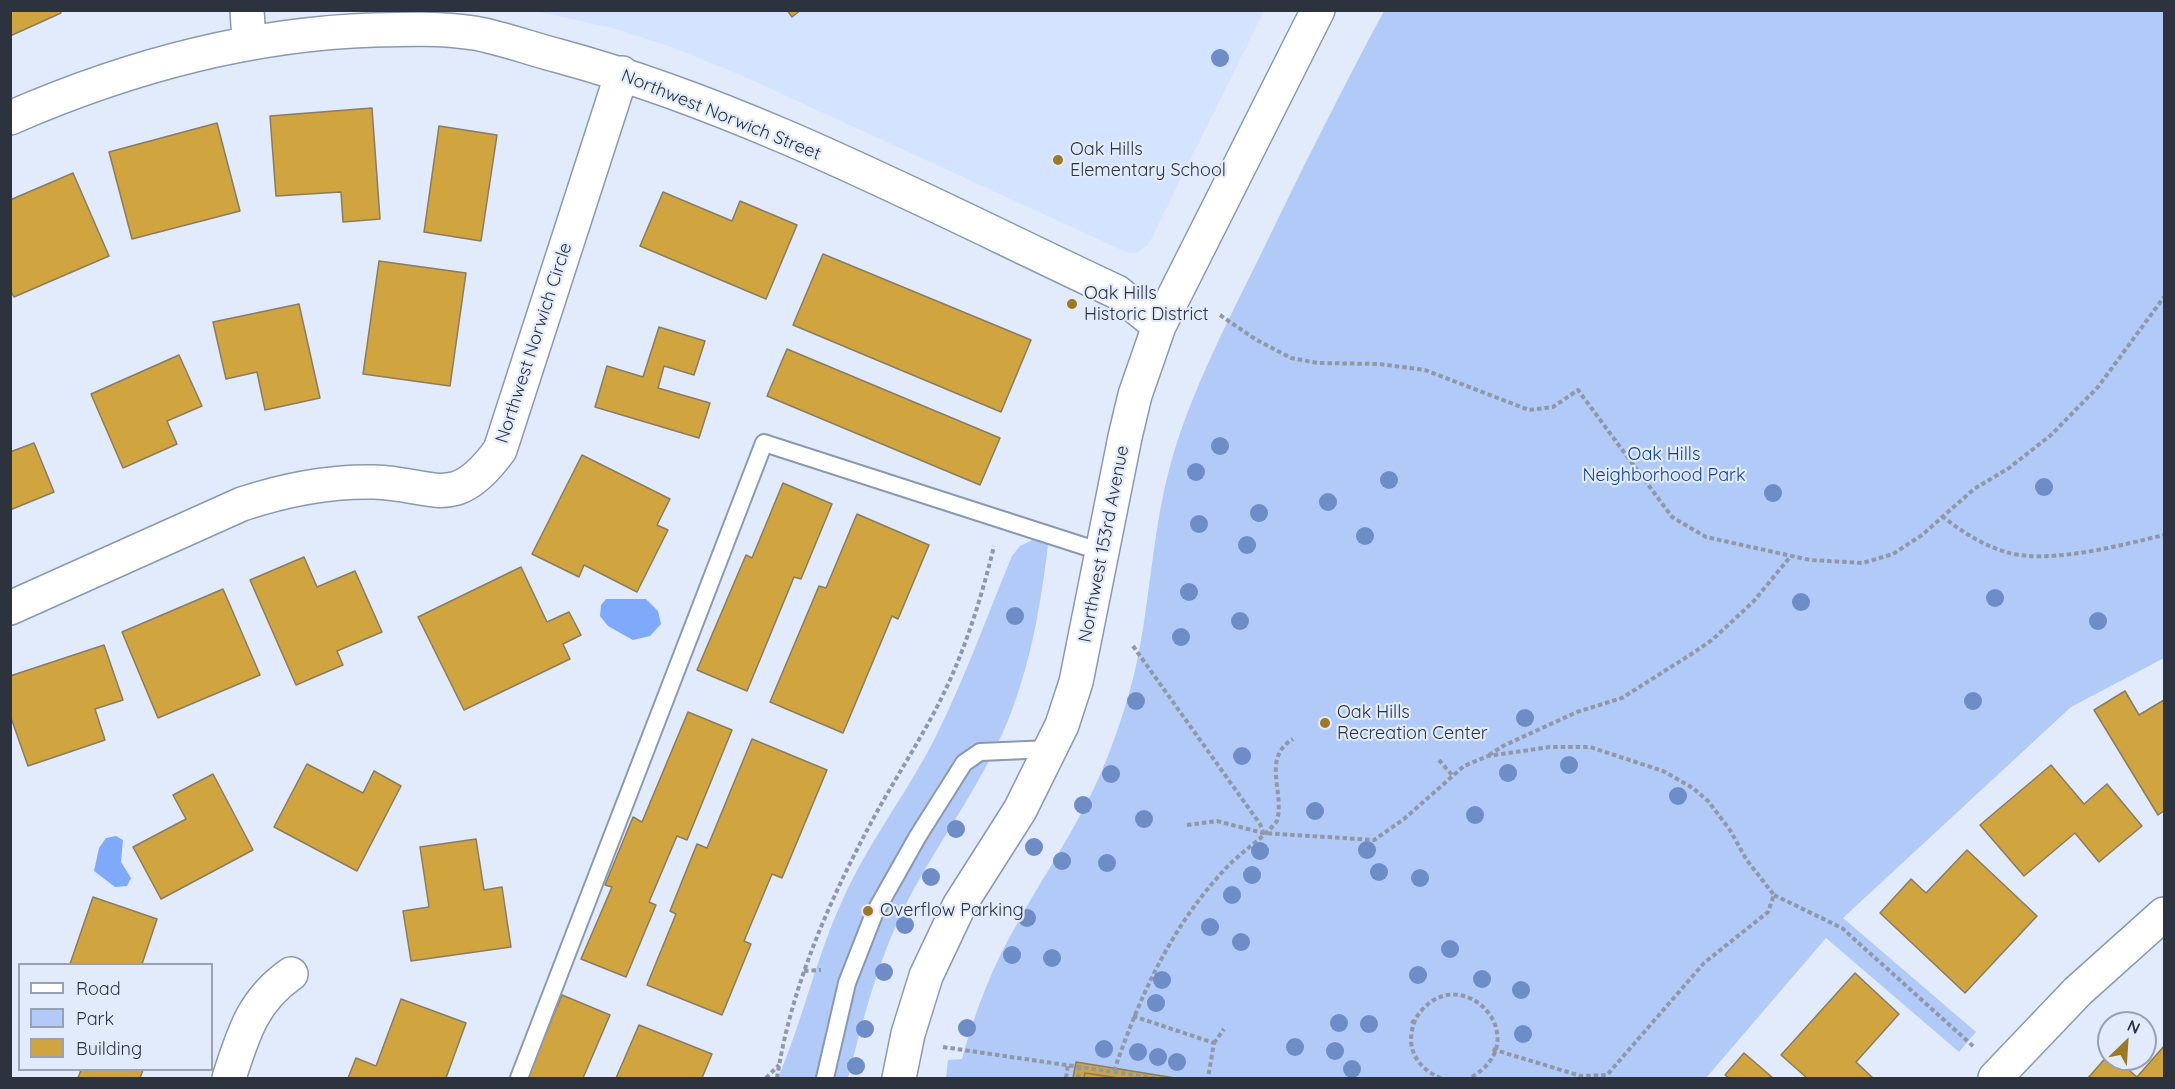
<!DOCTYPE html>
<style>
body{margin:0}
#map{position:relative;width:2175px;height:1089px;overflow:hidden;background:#e1ebfc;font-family:Quicksand,sans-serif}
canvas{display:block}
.frame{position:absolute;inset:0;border:12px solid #2d333e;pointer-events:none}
.legend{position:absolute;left:18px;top:963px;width:195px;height:108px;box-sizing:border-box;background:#e1ebfc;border:2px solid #99a1b0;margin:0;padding:8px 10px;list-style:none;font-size:18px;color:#2d333e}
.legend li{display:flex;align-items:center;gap:12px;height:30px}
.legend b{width:30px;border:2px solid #99a1b0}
.north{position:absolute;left:2097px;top:1011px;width:60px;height:60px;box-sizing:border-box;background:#e1ebfc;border:2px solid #99a1b0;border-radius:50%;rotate:25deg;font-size:16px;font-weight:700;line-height:24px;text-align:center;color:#2d333e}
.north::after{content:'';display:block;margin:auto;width:21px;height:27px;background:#9d7924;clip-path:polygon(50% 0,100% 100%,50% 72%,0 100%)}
</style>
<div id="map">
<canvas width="2175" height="1089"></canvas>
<div class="frame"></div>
<ul class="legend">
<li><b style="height:8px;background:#fff"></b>Road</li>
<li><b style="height:16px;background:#b1caf7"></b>Park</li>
<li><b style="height:16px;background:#d0a43f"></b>Building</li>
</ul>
<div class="north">N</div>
</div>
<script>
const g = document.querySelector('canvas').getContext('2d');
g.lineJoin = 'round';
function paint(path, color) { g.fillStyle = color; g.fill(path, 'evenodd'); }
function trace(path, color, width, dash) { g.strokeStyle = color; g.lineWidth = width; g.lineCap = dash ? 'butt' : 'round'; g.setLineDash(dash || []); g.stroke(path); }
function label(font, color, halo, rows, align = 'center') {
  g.font = font + ' Quicksand,sans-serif'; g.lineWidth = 4.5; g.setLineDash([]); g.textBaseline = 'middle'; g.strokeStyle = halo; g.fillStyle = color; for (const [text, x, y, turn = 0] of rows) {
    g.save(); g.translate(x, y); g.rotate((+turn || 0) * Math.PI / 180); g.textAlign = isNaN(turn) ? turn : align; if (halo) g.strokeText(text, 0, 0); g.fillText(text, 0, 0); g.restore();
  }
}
const built = new Path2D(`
 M535,11h729l-116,234 -12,8 -10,-1 -383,-176 -66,-27 -61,-20z`);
const green = new Path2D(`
 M1384,11h780v647l-93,49 -228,211 133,114 -17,20 -133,-114 -120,140h-760l2,-18 14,-1c13,-48 31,-94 56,-137 33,-59 71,-112 94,-177 12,-32 22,-65 28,-99 11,-60 14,-121 30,-180 20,-73 57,-143 90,-210 40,-83 81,-165 124,-245z
 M1039,537h10c-7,59 -16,117 -37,173 -26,70 -73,129 -107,196 -27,55 -42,113 -57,172h-70c25,-58 38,-121 65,-179 26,-58 65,-107 93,-163 29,-58 51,-120 76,-180l8,-10z`);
const water = new Path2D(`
 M606,599h40l12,12 3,13 -11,12 -17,4 -25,-14 -8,-10 1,-11z
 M116,836l7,4 -2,22 10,16 -4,8 -12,1 -21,-16 5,-23 7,-10z`);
const building = new Path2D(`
 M10,10h50l1,3 -51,23z
 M787,10h14l-9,7z
 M372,108l8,111 -37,3 -2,-30 -65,4 -6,-80z
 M217,123l23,88 -108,28 -23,-87z
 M439,126l58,9 -16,106 -57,-9z
 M73,173l36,83 -95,41 -4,-7v-90z
 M663,192l69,29 8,-20 57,24 -31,74 -126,-53z
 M823,254l208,86 -30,72 -208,-87z
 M379,261l87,12 -16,113 -87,-12z
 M299,304l21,94 -55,12 -8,-38 -31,7 -13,-57z
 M659,327l46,14 -11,34 -30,-9 -6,22 52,15 -11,35 -104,-31 12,-41 36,11z
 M787,349l213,89 -20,47 -213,-89z
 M179,355l23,51 -35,15 10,23 -54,24 -32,-74z
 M34,443l20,49 -44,18v-58z
 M582,455l88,44 -13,26 11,5 -31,62 -53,-27 -5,12 -47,-23z
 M783,483l49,21 -31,75 -7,-2 -47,114 -50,-21 49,-115 6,3z
 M857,514l72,31 -31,74 -6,-3 -49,117 -73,-31 49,-116 7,2z
 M304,557l13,30 38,-16 27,61 -45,19 6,14 -47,20 -46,-105z
 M521,567l26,55 22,-10 12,23 -18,9 7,15 -106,51 -46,-93z
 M223,589l37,86 -102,43 -36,-86z
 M104,645l19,55 -28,9 10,31 -77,26 -18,-51v-39z
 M2125,691l14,24 25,-15v111l-6,4 -64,-105z
 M688,712l44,18 -45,110 -10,-4 -28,66 7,3 -30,72 -45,-18 31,-72 -7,-2 28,-68 9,5z
 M752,739l75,31 -45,108 -10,-4 -28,67 7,3 -29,71 -75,-30 29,-71 -6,-3 27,-67 10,4z
 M307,764l56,29 11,-22 27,15 -44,85 -83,-44z
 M2051,765l33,39 23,-20 35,42 -43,36 -24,-29 -51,43 -44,-51z
 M213,774l40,76 -92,49 -28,-52 53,-28 -13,-24z
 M476,839l8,51 18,-3 9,60 -100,14 -8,-50 26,-4 -9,-60z
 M1967,850l70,66 -72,77 -85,-80 31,-34 15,14z
 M93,897l64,22 -15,45h-72z
 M1855,973l44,41 -43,48 17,16h-66l-26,-23z
 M562,995l48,20 -27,63h-56z
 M401,999l65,24 -20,55h-98l8,-20 20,8z
 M639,1025l73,29 -10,24h-86z
 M2164,1046v32h-76l21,-24v5h7l21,18z
 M1744,1053l29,25h-44l-4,-3z
 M1076,1062l99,16h-57l-33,-5 -1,5h-11z
 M81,1070h62l-3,8h-62z
 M1085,1073l33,5h-34z`);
const path = new Path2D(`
 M1220,315l35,24 36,19 27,5 61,1 46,6 104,40 24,-3 25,-17 94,127 34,20 104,23 53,3 30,-9 29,-19 52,-46 35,-21 42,-33 47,-48 66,-90
 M1942,516c19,15 40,29 64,36 42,13 116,-7 158,-17
 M1133,646l127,178 3,8
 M1489,755l14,-9 74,-34 45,-14 71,-45 19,-13 41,-38 37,-45
 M1439,760l13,15
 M1187,825l30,-4 46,12 111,7 30,-21 60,-53 24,-10 62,-9h40l73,24 30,17 15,13 22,29 16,29 28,36 -6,17 -64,51 -97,112 -26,1 -89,-27
 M1774,895l68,33 132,119
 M804,971l17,-1
 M1133,1016l81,27 -6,35
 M1411,1021l6,3
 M1214,1043l10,-14
 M943,1047l212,31
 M1114,1071c26,-75 57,-145 113,-204 15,-16 37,-29 50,-46 8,-29 -16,-63 16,-82
 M766,1078l13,-13
 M777,1078c14,-91 52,-177 96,-259 25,-46 55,-90 77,-139 19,-43 33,-88 44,-134
 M1066,1078l2,-14
 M1078,1078l2,-13
 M1441,1078c-16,-6 -29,-19 -30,-37 0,-11 3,-22 10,-30 43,-51 117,29 49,67`);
const service = new Path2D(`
 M519,1078l245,-635 338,109
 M825,1078l22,-95 27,-69 44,-78 46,-73 16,-11 70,-3`);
const minor = new Path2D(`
 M247,10l2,31
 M10,118c117,-51 237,-84 364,-88 33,-1 68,-2 100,3 29,5 57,16 85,23 192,52 378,152 558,236l42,34
 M10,608l232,-104c42,-14 86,-23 132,-22 61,2 80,31 126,-32l122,-377
 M229,1078c14,-43 23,-77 62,-104
 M899,1078l9,-44 18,-58 33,-70 61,-96 42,-85 14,-43 49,-245 10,-42 24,-69 159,-316
 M1995,1078l83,-87 86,-77`);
const trees = [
 [1220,58],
 [1220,446],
 [1196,472],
 [1389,480],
 [2044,487],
 [1773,493],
 [1328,502],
 [1259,513],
 [1199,524],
 [1365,536],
 [1247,545],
 [1189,592],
 [1995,598],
 [1801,602],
 [1015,616],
 [1240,621],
 [2098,621],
 [1181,637],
 [1136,701],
 [1973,701],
 [1525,718],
 [1242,756],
 [1569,765],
 [1508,773],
 [1111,774],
 [1678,796],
 [1083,805],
 [1315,811],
 [1475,815],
 [1144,819],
 [956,829],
 [1034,847],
 [1367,850],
 [1260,851],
 [1062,861],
 [1107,863],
 [1379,872],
 [1252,875],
 [931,877],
 [1420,878],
 [1232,895],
 [1027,918],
 [905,925],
 [1210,927],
 [1241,942],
 [1450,949],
 [1012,955],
 [1052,958],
 [884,972],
 [1418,975],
 [1482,979],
 [1162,980],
 [1521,990],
 [1156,1003],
 [1339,1023],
 [1369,1024],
 [967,1028],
 [865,1029],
 [1523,1034],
 [1295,1047],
 [1104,1049],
 [1335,1051],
 [1138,1052],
 [1158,1057],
 [1177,1062],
 [856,1066],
 [1352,1069]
];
const markers = [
 [1058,160,6,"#9d7924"],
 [1072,304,6,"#9d7924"],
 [1325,723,6,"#9d7924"],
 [868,911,6,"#9d7924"]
];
const streetNames = [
 ["Northwest Norwich Street",721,115,22],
 ["Northwest Norwich Circle",534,343,-72],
 ["Northwest 153rd Avenue",1104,544,-79]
];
const poiNames = [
 ["Oak Hills",1070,150],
 ["Elementary School",1070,171],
 ["Oak Hills",1084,294],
 ["Historic District",1084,315],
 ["Oak Hills",1337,713],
 ["Recreation Center",1337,734],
 ["Overflow Parking",880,911]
];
const parkNames = [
 ["Oak Hills",1664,455],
 ["Neighborhood Park",1664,476]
];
paint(built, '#d4e3ff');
paint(green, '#b1caf7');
paint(water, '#7faafb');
paint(building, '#d0a43f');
trace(building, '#897c61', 1.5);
trace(service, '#8a99b2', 20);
trace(minor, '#8a99b2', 36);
trace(path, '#9098a7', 4, [4.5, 3]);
trace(service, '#fff', 16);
trace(minor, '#fff', 33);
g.fillStyle = '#6e8cc6';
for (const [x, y] of trees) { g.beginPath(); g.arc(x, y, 9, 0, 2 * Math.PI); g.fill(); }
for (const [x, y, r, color] of markers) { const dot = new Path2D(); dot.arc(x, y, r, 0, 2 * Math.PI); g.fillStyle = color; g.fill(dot); trace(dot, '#e1ebfc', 2); }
label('18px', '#2d333e', '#e1ebfc', streetNames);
label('18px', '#2d333e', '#e1ebfc', poiNames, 'left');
label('18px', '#103e99', '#e1ebfc', parkNames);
</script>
